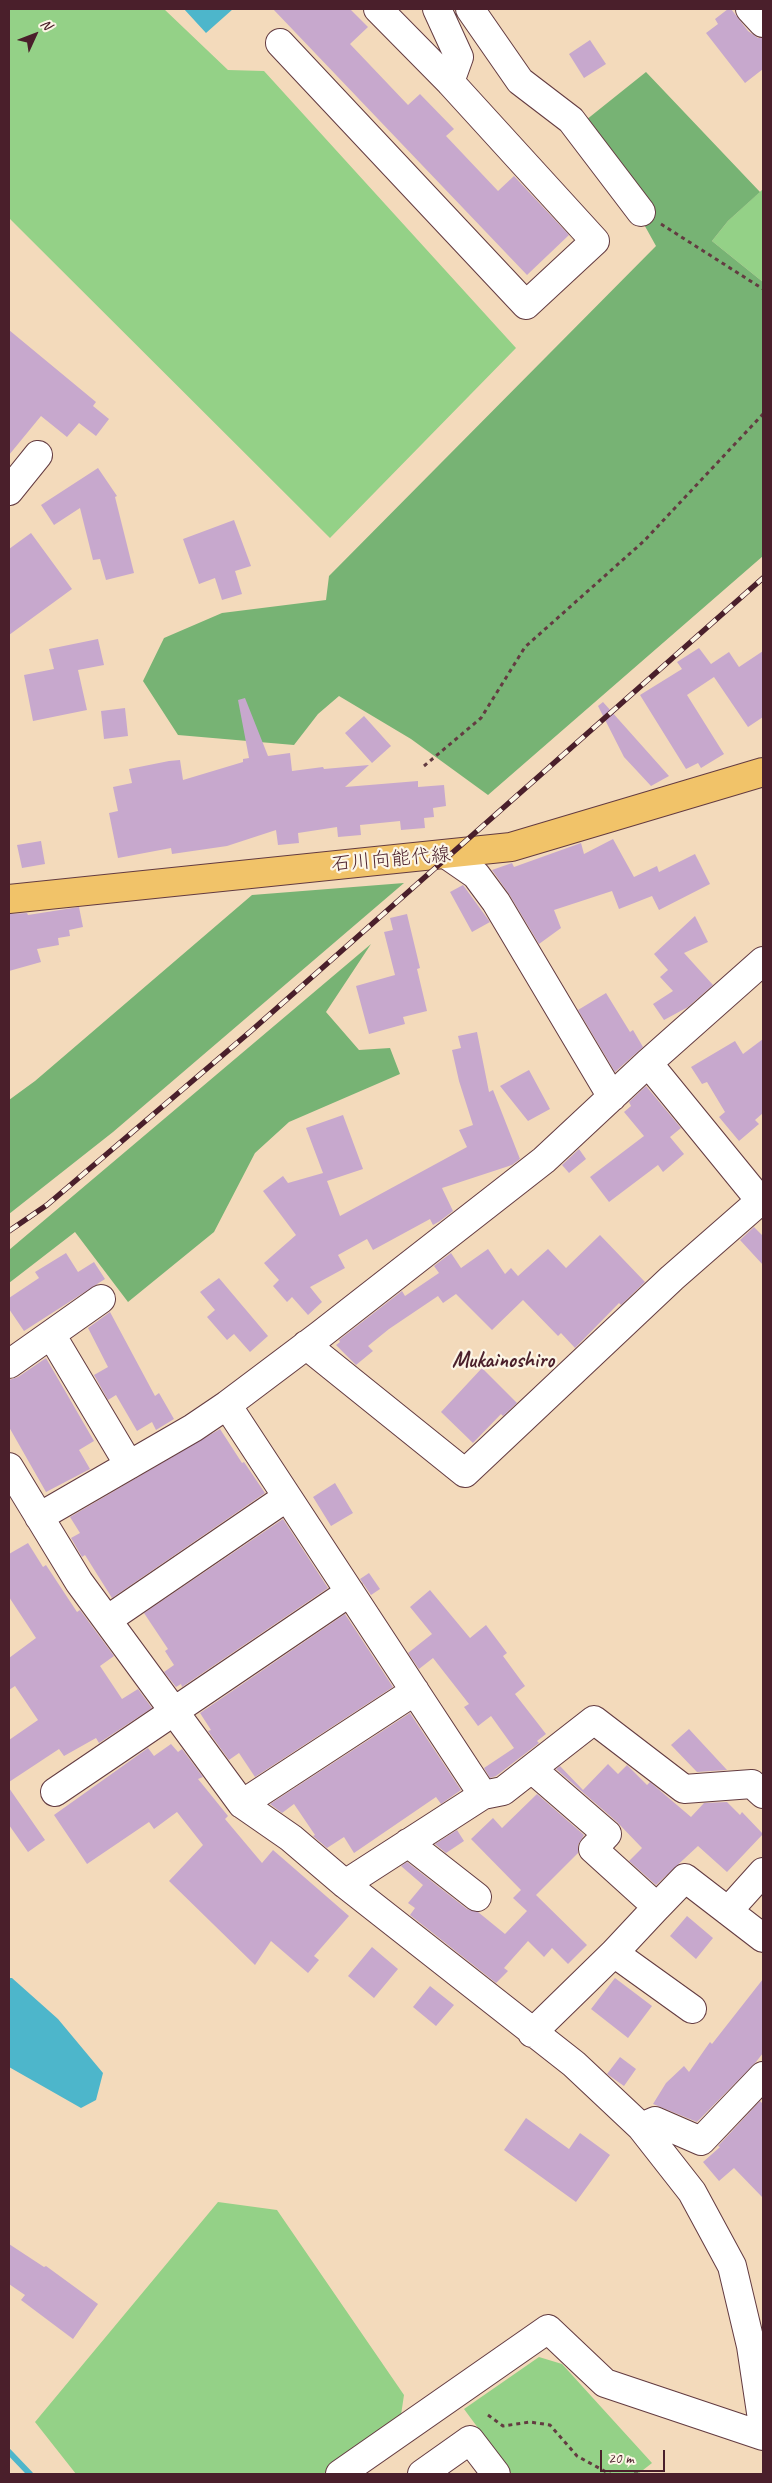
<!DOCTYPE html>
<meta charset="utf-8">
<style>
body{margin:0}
#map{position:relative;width:772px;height:2483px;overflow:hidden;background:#f3dabb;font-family:Caveat,sans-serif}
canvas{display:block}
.frame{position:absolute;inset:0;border:10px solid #4a1f2b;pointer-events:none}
.north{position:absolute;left:10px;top:10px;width:50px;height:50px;-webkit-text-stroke:4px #fcf5e5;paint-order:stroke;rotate:47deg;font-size:14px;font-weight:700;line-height:20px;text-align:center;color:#4a1f2b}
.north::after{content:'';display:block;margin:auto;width:18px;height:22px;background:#4a1f2b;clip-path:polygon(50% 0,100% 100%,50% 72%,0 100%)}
.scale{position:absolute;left:600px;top:2450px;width:65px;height:22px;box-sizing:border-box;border:2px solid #4a1f2b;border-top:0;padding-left:6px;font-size:15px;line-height:18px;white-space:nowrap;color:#4a1f2b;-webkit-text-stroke:4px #fcf5e5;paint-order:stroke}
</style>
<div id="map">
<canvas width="772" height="2483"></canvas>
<div class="frame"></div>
<div class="north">N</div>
<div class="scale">20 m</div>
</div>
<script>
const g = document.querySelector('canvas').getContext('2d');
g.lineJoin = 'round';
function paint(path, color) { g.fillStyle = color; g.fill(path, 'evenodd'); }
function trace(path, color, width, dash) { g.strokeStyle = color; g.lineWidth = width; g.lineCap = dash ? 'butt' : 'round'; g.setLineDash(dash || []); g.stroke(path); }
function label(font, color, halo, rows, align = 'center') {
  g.font = font + ' Caveat,"Klee One",sans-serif'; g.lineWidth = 4.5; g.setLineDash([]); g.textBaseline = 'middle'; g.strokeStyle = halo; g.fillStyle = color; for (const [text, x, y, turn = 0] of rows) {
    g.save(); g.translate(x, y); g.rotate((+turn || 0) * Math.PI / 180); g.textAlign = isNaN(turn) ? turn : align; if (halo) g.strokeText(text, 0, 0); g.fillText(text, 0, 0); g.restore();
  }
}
const green = new Path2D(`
 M9,9h155l64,61 36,1 252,277 -186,190 -321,-320z
 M763,189v93l-51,-41 16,-20z
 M218,2202l59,8 127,185 -3,20 -78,59h-247l-41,-52z
 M539,2357l23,7 90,99 -14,11h-126l-48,-65z`);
const forest = new Path2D(`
 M646,72l114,120 -32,29 -16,20 51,41v274l-275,239 -77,-56 -72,-43 -21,18 -24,31 -116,-10 -35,-54 21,-43 58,-25 104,-13 3,-24 327,-330 -70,-126z
 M404,883l-291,249 -104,82v-114l26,-19 217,-186z
 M371,944l-45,68 33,38 31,-2 10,26 -111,48 -34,31 -41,79 -86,70 -53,-70 -66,51v-33z`);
const water = new Path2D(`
 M184,9h49l-27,24z
 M9,1978h3l46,41 45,54 -7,27 -15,8 -72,-41z`);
const stream = new Path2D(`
 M9,2452l21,22`);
const building = new Path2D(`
 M273,9h77l18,18 -18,17 58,61 12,-11 34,35 -8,7 52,55 16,-15 55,59 -42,40z
 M728,9h3l17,22 10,7h5v31l-18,14 -39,-50 12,-9 -3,-5z
 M590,40l16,24 -22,14 -15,-24z
 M9,330l87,72 -3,4 16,13 -13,17 -17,-13 -12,14 -26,-21 -32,39z
 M98,468l19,28 -2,1 19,76 -28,7 -6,-21 -7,1 -13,-52 -26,17 -13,-20z
 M234,520l17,46 -16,5 7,23 -20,6 -7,-22 -16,6 -16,-45z
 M31,533l41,56 -63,46v-86z
 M98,639l6,26 -26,5 9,40 -54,11 -9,-46 30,-6 -5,-20z
 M699,648l12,16 18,-12 10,15 24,-16v66l-15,10 -34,-50 -27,18 37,59 -23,14 -3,-5 -12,6 -46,-74 42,-26 -5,-7z
 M245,698l23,58 22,-3 2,18 31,-4 1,2 45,-4 -24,22 73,-6v6l26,-2 2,21 -13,2 1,9 -10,1 1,10 -24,2 -1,-9 -40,4 1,10 -23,2 -1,-10 -39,6 1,10 -21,2 -2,-15 -49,16 -55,8 -1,-6 -53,10 -9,-45 9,-2 -5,-24 19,-4 -3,-14 40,-8 11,-1 3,20 60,-18v-3l6,-1 -11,-58z
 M603,702l66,74 -18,10 -27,-29 -26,-51z
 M125,708l3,28 -24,3 -3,-28z
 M364,716l27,30 -19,17 -27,-30z
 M613,839l21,38 23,-11 2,6 36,-18 15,30 -51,26 -7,-14 -33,13 -7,-18 -58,19 7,18 -22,16 -30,-50 -17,-24 20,-7 2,4 67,-24 3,11z
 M41,841l4,23 -23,4 -5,-23z
 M463,885l27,37 -18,10 -22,-40z
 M79,907l4,20 -14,3 1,6 -12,2 1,7 -22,4 4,13 -32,9v-57l18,-1 1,2z
 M407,914l13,54 -3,1 10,42 -24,6 2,7 -36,10 -13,-48 39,-11 -11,-43 9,-2 -3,-12z
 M695,916l13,26 -24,11 29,32 -25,22 -24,13 -11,-16 20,-13 -13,-14 8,-7 -14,-16z
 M606,993l24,39 3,-2 10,17 -28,25 -37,-62z
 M477,1032l12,60 4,-2 27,69 -8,6 -70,23 11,23 -13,10 -7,4 -3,-6 -57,31 -6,-11 -29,16 7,13 -35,19 12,15 -14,13 -16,-18 -5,5 -14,-16 6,-6 -15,-17 32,-28 -33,-44 20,-15 5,7 35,-10 -17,-45 37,-13 20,54 -36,12 13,35 127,-69 -8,-17 14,-5 -14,-44 -7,-31 9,-2 -3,-12z
 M763,1039v74l-8,7 4,4 -20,17 -20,-24 6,-5 -18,-30 -5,2 -11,-17 44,-26 8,13z
 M529,1070l21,39 -22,12 -28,-35z
 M646,1086l35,42 -11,9 14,17 -21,18 -5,-7 -49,37 -19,-25 54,-41 -20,-24 7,-6 -2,-4z
 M579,1149l7,10 -17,14 -7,-8z
 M754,1227l9,9v29l-23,-25z
 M600,1235l45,47 -24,23 -2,-2 -44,45 -14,-15 -3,3 -35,-36 -31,30 -36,-36 -13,9 -5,-7 -49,33 -21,17 5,5 -17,14 -20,-20 4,-3 -1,-2 63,-49 3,5 34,-23 -5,-7 17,-13 10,15 27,-19 17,25 6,-6 7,8 30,-27 18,19z
 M66,1253l12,19 16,-10 11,17 -81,52 -15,-22v-11l30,-20 -4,-6z
 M219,1278l49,58 -18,16 -16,-18 -7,6 -20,-23 8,-7 -15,-18z
 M110,1312l45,84 4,-3 15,26 -18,11 -4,-8 -15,9 -21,-36 -8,5 -14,-25 14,-8 -20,-39z
 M46,1358l48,83 -15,9 11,19 -44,23 -37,-65v-47l9,-3z
 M482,1368l35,35 -14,13 -2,-2 -28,29 -32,-31z
 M220,1429l22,34 2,-1 21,31 -153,105 -27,-43 -3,2 -11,-19 9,-5 -10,-16z
 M335,1483l18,30 -22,13 -18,-29z
 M283,1519l45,69 -146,99 -1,-3 -5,3 -12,-15 10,-7 -9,-14 3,-2 -24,-36z
 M28,1543l15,24 3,-2 31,47 3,-2 34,46 -14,10 22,33 16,-10 14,19 -53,35 -3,-5 -32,18 -5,-7 -50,33v-42l29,-20 -23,-34 -6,4v-32l27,-20 -27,-41v-43z
 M369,1573l11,16 -9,6 -11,-16z
 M430,1590l40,48 16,-13 21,28 -4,3 22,30 -10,8 31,40 -9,7 2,2 -43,33 -6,2 -6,-10 30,-20 -23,-32 -13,10 -14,-19 5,-3 -36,-46 -14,11 -11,-16 24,-19 -22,-27z
 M345,1614l48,73 -138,90 -16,-24 -10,7 -21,-29 3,-1 -11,-17z
 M410,1713l51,77 -20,14 -5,-7 -82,56 -10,-16 -17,11 -14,-12 2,-1 -21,-31 -12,9 -12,-9z
 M689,1729l38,41 -30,2 -26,-27z
 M171,1744l7,8 4,-3 21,28 -5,2 30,37 -3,3 37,44 11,-13 76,66 -35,40 5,4 -11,13 -37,-32 -16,24 -86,-84 34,-36 -26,-33 -23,17 -5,-7 -62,42 -33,-49 94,-67 6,8z
 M608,1764l10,10 9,-9 20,20 3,-3 41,35 13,-14 23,-1 13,13 2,-3 21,22 -36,38 -29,-26 -42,39 -27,-24 13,-13 -25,-26 -61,-53 4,-3 23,24z
 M9,1788l36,52 -17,12 -19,-27z
 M537,1794l47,41 -6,10v8l-42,42 51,50 -19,19 -16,-16 -8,9 -16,-16 -24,27 4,3 -12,12 -86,-68 5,-7 -7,-5 15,-18 -22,-19 6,-4 60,47 11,3 27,22 22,-23 -14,-13 8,-8 -50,-51 22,-21 9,10z
 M457,1830l7,11 -18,12 -11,-9z
 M687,1916l26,22 -17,21 -26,-23z
 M372,1947l26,22 -24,29 -26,-22z
 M615,1978l37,28 -24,32 -37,-29z
 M763,1979v74l-7,9 -59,60 -44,-18 13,-21 18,-17 5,6 21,-30 2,2z
 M430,1986l24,19 -18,21 -23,-19z
 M620,2057l16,12 -12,17 -17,-12z
 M760,2101l3,3v94l-29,-30 -15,13 -16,-19 17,-15 -2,-1z
 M526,2118l43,31 11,-16 30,22 -34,47 -72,-52z
 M9,2244l35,23 2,-1 52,38 -25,35 -52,-39 4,-5 -16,-11z`);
const path = new Path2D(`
 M661,224l102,65
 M424,766l57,-48 44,-71 119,-106 119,-127
 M488,2415l15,11 27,-4 20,3 27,31 33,18
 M634,2474h4`);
const minor = new Path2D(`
 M437,9l22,48 -9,25
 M470,9l50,72 51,39 70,92
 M750,9l13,14
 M280,43l246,262 69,-64 -145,-159 -72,-73
 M9,491l29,-36
 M447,855l29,20 20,27 116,195
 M648,1063l115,141
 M52,1336l77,129
 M306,1345l159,128 207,-195 88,-77
 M9,1364l92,-65
 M227,1405l256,390 20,-4 91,-71 90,69 68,-5 11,10
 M9,1467l70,115 163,222 49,34 54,46 229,180 67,63 51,65 40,74 19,80 12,80
 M39,1517l154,-89 34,-23 93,-70 224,-175 104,-97 115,-102
 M107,1620l180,-123
 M55,1792l295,-200
 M242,1804l173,-113
 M408,1843l69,54
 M345,1884l138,-89
 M657,1907l28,-29 78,60
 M728,1911l35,-39
 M614,1953l78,56
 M532,2033l82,-80 43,-46 -64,-58 14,-15 -74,-64
 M641,2127l14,-6 46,20 62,-65
 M340,2474l208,-145 57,54 158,53
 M422,2474l48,-34 26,34`);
const major = new Path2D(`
 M9,899l502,-52 252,-75`);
const rail = new Path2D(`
 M9,1231l38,-26 204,-174 512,-453`);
const streetNames = [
 ["石川向能代線",391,860,-5]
];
const quarterNames = [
 ["Mukainoshiro",503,1361]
];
paint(green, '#94d187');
paint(forest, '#77b374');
paint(water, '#4db6cb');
trace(stream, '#4db6cb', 6);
paint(building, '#c7a8cd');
trace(minor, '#633b41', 30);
trace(major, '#633b41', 30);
trace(path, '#633b41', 3, [4, 4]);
trace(minor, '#fff', 28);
trace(major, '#f1c369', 28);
trace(rail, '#4a1f2b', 5.5);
trace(rail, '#fcf5e5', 4, [11]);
label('20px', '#4a1f2b', '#fcf5e5', streetNames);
label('bold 22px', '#4a1f2b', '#fcf5e5', quarterNames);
</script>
